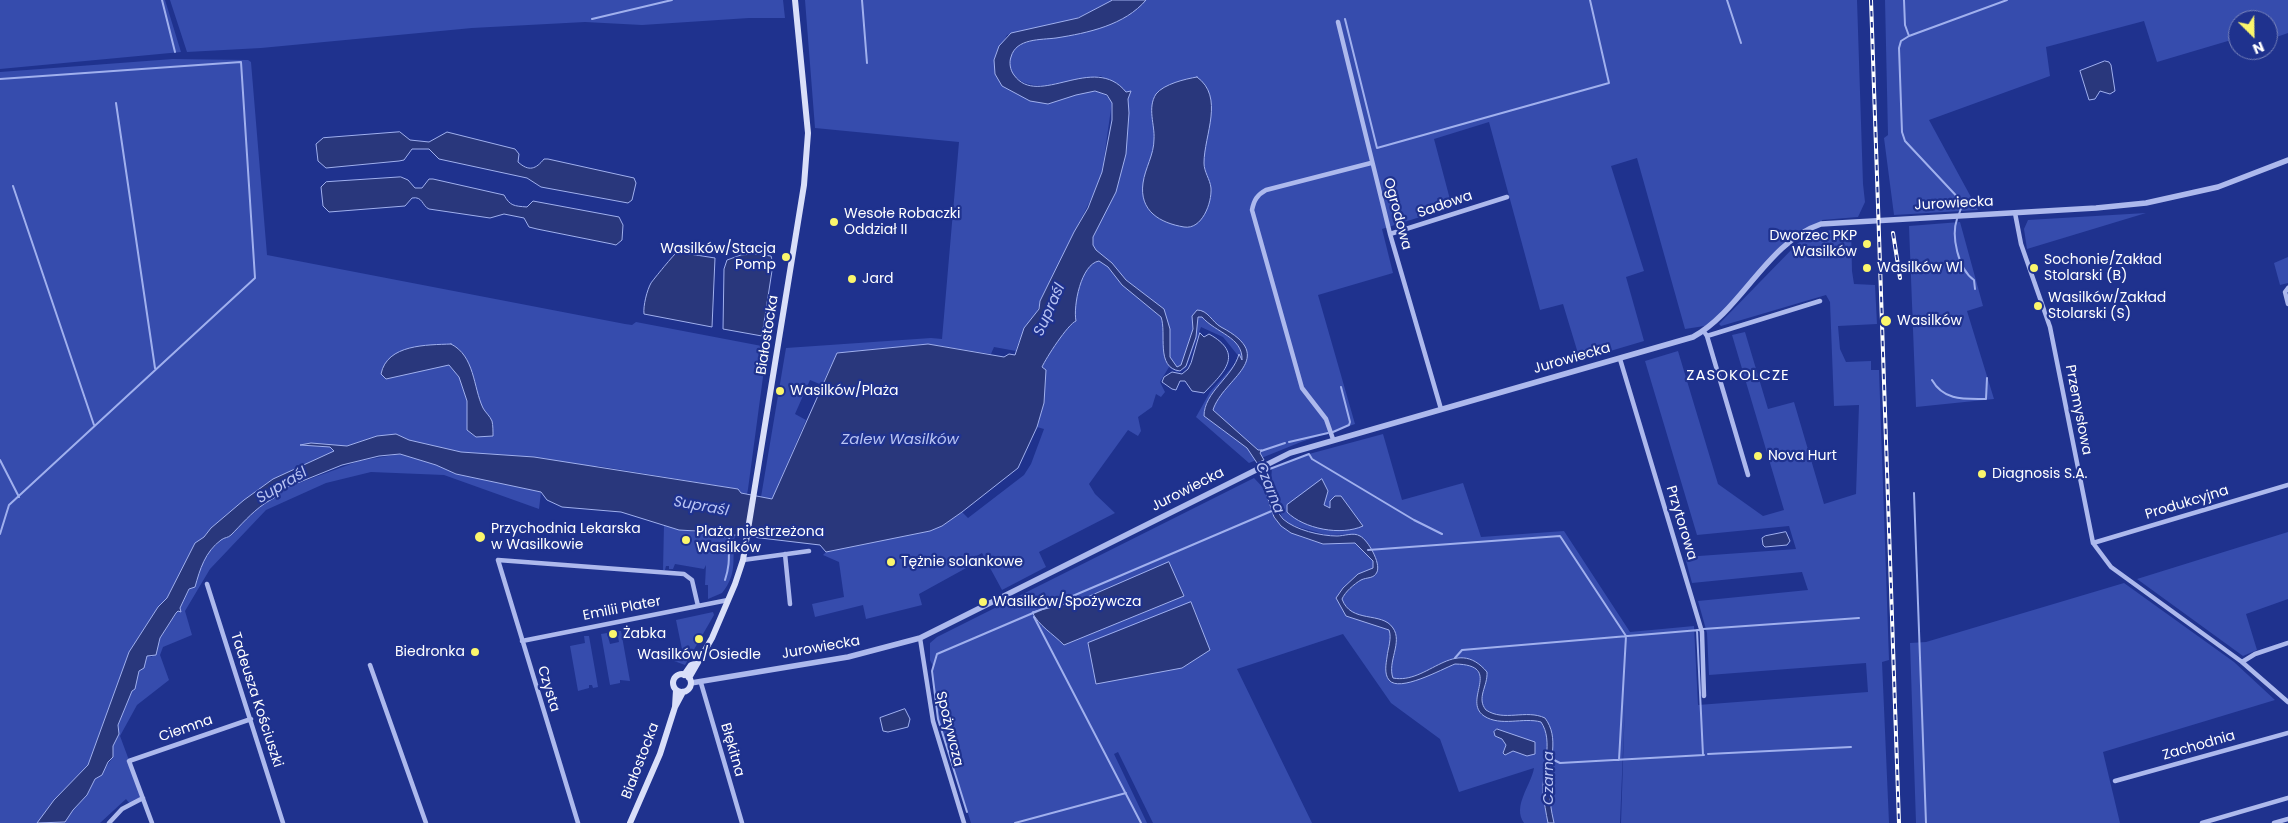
<!DOCTYPE html>
<meta charset="utf-8">
<style>
body{margin:0}
#map{position:relative;width:2288px;height:823px;overflow:hidden;background:#1f328e;font-family:Poppins,sans-serif}
canvas{display:block}
.north{position:absolute;left:2228px;top:10px;width:50px;height:50px;box-sizing:border-box;background:#1f328e;border:1px solid #7984bb;border-radius:50%;rotate:157deg;font-size:14px;font-weight:700;line-height:20px;text-align:center;color:#fff}
.north::after{content:'';display:block;margin:auto;width:18px;height:22px;background:#fbf66c;clip-path:polygon(50% 0,100% 100%,50% 72%,0 100%)}
</style>
<div id="map">
<canvas width="2288" height="823"></canvas>
<div class="north">N</div>
</div>
<script>
const g = document.querySelector('canvas').getContext('2d');
g.lineJoin = 'round';
function paint(path, color) { g.fillStyle = color; g.fill(path, 'evenodd'); }
function trace(path, color, width, dash) { g.strokeStyle = color; g.lineWidth = width; g.lineCap = dash ? 'butt' : 'round'; g.setLineDash(dash || []); g.stroke(path); }
function label(font, color, halo, rows, align = 'center') {
  g.font = font + ' Poppins,sans-serif'; g.lineWidth = 4.5; g.setLineDash([]); g.textBaseline = 'middle'; g.strokeStyle = halo; g.fillStyle = color; for (const [text, x, y, turn = 0] of rows) {
    g.save(); g.translate(x, y); g.rotate((+turn || 0) * Math.PI / 180); g.textAlign = isNaN(turn) ? turn : align; if (halo) g.strokeText(text, 0, 0); g.fillText(text, 0, 0); g.restore();
  }
}
const green = new Path2D(`
 M0,0h165l16,52 -181,17z
 M170,0h613l2,18h-36l-107,7 -57,-3 -113,6 -211,20 -74,4z
 M805,0h308l-35,18 -71,17 -13,25 54,44c19,-8 50,-23 64,-2l-10,70 -7,19 -55,110c-2,18 -20,31 -24,50l-22,-4 -3,7 -63,-10 -91,9 -15,32 -12,-5 -15,34 11,6 -34,79 -11,-2 25,-149 145,-10 11,1 17,-197 -144,-14z
 M1144,0h713l6,184 2,18 -7,15 -36,3 -1,4 -30,15 -80,86 -26,4 -48,-171 -26,8 33,105 -18,6 18,64 -64,19 -17,-56 -23,6 -51,-188 -55,17 18,68 -70,22 11,44 -75,22 37,129 -54,18 -52,21 -53,-46 14,-25 30,-34 -17,-21 -22,-10 -15,41 -9,4 -8,-5 -9,15 5,10 -4,5 -5,-3 -4,13 -14,10 3,14 -3,5 -10,-6 -39,54 6,10 20,19 -76,39 7,15 -44,23 -20,-37 -16,9 2,5 -49,27 3,11 -56,14 -3,-14 -48,12 -3,-13 32,-7 -5,-35 -16,-7 3,-3 104,-21 12,-5 20,-14 6,6 56,-43 7,-11 13,-35 -7,-2 7,-24 -2,-35 86,-269 -27,-23c-25,4 -83,24 -91,-10 -2,-11 4,-17 11,-23z
 M1885,0h403v33l-20,7v-20h-30v18l-81,24 -13,-41 -98,26 4,29 -121,44 49,90 -84,5 -10,-77 4,-3z
 M173,59l75,1 3,2 16,193 358,69 7,1 4,-3 131,25 -19,142 -1,5 -6,-1 -3,-4 -140,-23 -10,4 -130,-15 -66,-16 -100,38 -75,56 -68,123 3,1 8,-19 20,-30 10,-20 6,-5 3,-14 11,-18 11,-11 9,-4 5,-7 28,-25 25,-17 71,-26 41,-7 36,11 20,9 85,18 -2,17 -95,-34 -73,-3 -45,11 -60,27 -56,59 -25,42 7,24 -29,12 -3,8 9,25 -32,25 -17,31 23,62 -13,6 -4,-5 -26,24h-36l9,-13 14,-15 8,-16 5,-3 13,-19v-11l6,-15 -1,-6 14,-34 3,-2v-5l-38,76 -52,63h-45v-751z
 M2146,213l-119,36 -3,-20 4,-9z
 M1960,222l23,84 -16,5 27,88 -78,8 -7,-181z
 M1851,228l1,43 2,13 21,1 2,39 -39,2 2,23 6,13 25,-1v9h8l10,290 -7,2 7,161h-268l4,-121 -5,121h-96c-12,-17 7,-37 10,-55l-75,24 -19,-53 -49,-36 -48,-69 -106,35 75,154h-159l-35,-71 -4,2 33,69h-176l-33,-104 -6,-48 1,-5 -3,-6v-17l7,-6 317,-159 16,17 4,23 27,19 22,7 32,-1 6,5 -3,-14 -31,1 -36,-10 -9,-8 -3,-10 -8,-26 1,-13 37,-14 74,-20 19,66 61,-17 18,54 83,-6 66,101 64,-6 4,79 170,-13 -2,-29 -157,12 -2,-42 -9,-32 110,-11 -6,-18 -110,11 -7,-26 111,-8 -7,-23 -92,9 -52,-174 33,-10 40,133 45,32 21,-6 -52,-175 13,-3 23,77 26,-7 30,102 32,-10 3,-89 -25,1 -4,-104 -4,-7 -105,31 -2,-2 79,-81 26,-12z
 M2288,257v26l-8,2 -6,-22z
 M664,524l45,12 26,-1c-4,22 4,37 -13,58l-14,6v-14h-3l1,-20 -2,4 -29,-5 -2,5h-4v-3h-3l-1,4h-2z
 M2288,532v67l-42,15 11,36 -14,6 -106,-77z
 M2124,583l110,79 41,38 -172,52 17,71h-204l-6,-180 16,-1z
 M713,612l1,3 -29,50 -11,-4 10,-2 -8,-39z
 M617,631h4l9,50 -10,-1v3l-10,2 -9,-51 6,-1 3,11 9,-2z
 M584,636h5l9,51 -5,1 -1,-3h-3v3l-11,3 -8,-45 15,-3z`);
const water = new Path2D(`
 M1113,0h33c-21,25 -58,33 -90,38 -15,2 -40,0 -45,19 -2,5 -1,13 3,18 24,34 80,-23 112,17l5,-1 -3,8 1,14 -3,41 -10,38 -23,45v8l3,5 16,13 14,17 38,29 6,20v28l7,10 4,-2 12,-36 -1,-13 5,-6c11,0 15,12 24,17 59,31 2,51 -8,83l45,40h4l-2,3 4,7 -7,3 -10,-15 -43,-32c0,-24 29,-39 35,-62l3,6c1,-23 -26,-27 -40,-43h-4l-2,20 -10,29 -6,5c-25,-3 -13,-38 -19,-54l-39,-32 -14,-18 -9,-6c-18,3 -26,45 -23,60 -8,3 -30,37 -34,46l4,3 -2,33 -7,24 -19,41 -56,44 -20,14 -12,5 -104,21 -6,-7 -85,-10 -11,2 -16,-1 -12,-5 -17,-1 -58,-18 -59,-5 -15,-7 -6,-8 -85,-18 -20,-9 -36,-11 -21,2 -37,9 -57,23c-5,8 -14,11 -21,16 -13,9 -23,21 -33,31 -3,3 -6,2 -10,5 -16,12 -21,29 -26,47l-6,2 -9,19 1,4 -3,-1 -2,2 -16,25 -4,17 -9,1 -3,12 -5,3 -4,18 -3,2 -14,34 1,9 -6,12v11l-5,5 -6,13 -7,4 -8,16 -14,15 -8,12 -28,1 17,-23 34,-35 41,-113 29,-45 9,-9 28,-55 9,-6 7,-9 33,-28 29,-21 61,-28 -4,-4 -30,-2 11,-2 36,3 30,-10 19,-2 13,6 52,12 73,5 204,32 3,4 31,6 65,-146 91,-9 76,13 5,-3 6,1 9,-27 15,-19 1,-8 34,-69 14,-24 14,-36 10,-52v-17l-5,-8 -12,-4 -19,4 -28,9 -18,-3 -28,-15 -7,-12 -1,-14 5,-14 12,-13 67,-15z
 M2105,61l4,1 2,3 4,26 -5,3 -10,-3 -5,8 -6,1 -9,-29z
 M1197,77c28,20 7,58 7,86 0,9 6,16 7,25 1,15 -9,42 -27,39 -24,-4 -45,-16 -41,-44 2,-15 11,-28 11,-44 1,-14 -7,-31 2,-45 8,-10 29,-15 41,-17z
 M400,132l10,8 19,2 18,-10 68,17 4,5 -1,8c11,10 18,7 26,-3h4l86,19 2,5 -4,17 -4,3 -87,-16 -14,-9 -88,-19 -10,-10h-17l-8,11 -5,1 -73,7 -8,-7 -2,-17 7,-6z
 M401,177l7,3 7,8h7l7,-9h4l71,16c6,11 10,11 23,12l6,-6 86,16 4,8 -1,15 -6,5 -4,-1 -75,-15 -8,-2 -5,-9 -20,-4 -14,4 -61,-9c-7,-3 -6,-13 -17,-11l-7,8 -76,6 -6,-6 -2,-19 5,-5z
 M677,252l38,6 -3,69 -68,-13c-1,-8 3,-24 7,-31 2,-3 24,-30 26,-31z
 M756,254l15,2 2,8 -11,72 -39,-7 1,-60 3,-9 14,-5z
 M1200,333l4,4 5,-3c36,20 15,38 -5,59l-12,-2 -7,-10h-5l-4,9 -4,-1 -10,-7 2,-5 8,-5 10,2 6,-5 3,-6z
 M451,344c24,12 22,43 32,64 2,4 7,8 9,13 1,4 1,10 1,15l-17,1 -9,-7v-29l-8,-24 -10,-12 -63,14 -5,-5c6,-30 46,-29 70,-30z
 M1268,468c1,13 5,41 15,51 12,11 38,17 54,17 7,0 17,-4 23,0 8,4 21,27 17,36 -3,7 -10,5 -16,8 -7,4 -16,12 -19,19 9,25 40,12 51,29 10,14 -6,34 0,50 35,7 62,-44 94,-6 1,14 -11,26 -1,38 18,12 40,-1 59,8 15,20 4,44 4,66 0,13 2,26 5,39h-6c-2,-10 -4,-21 -5,-31 -1,-22 11,-51 -2,-70 -18,-5 -40,5 -57,-6 -23,-16 21,-51 -29,-52 -13,5 -56,29 -66,16 -5,-6 -3,-16 -2,-23 1,-9 5,-19 2,-27l-43,-14 -10,-18 7,-10 15,-14 15,-6v-7l-18,-18 -32,1 -32,-11 -10,-7 -7,-9 -15,-45z
 M1322,479l6,12 -4,14 6,3v-7l5,-5h6l22,30c-22,10 -59,3 -76,-14v-7z
 M1786,532l4,9 -3,4 -22,2 -2,-2 -1,-7 3,-2z
 M1169,562l15,34 -120,49c-12,-12 -25,-19 -32,-33l46,-11z
 M1191,602l19,48 -28,18 -86,16 -8,-41z
 M905,709l5,10 -2,8 -20,5 -5,-1 -3,-13z
 M1497,729l38,13v12l-8,2 -14,-5 -8,4 -2,-2 3,-8 -4,-6 -7,-3 -1,-4z`);
const stream = new Path2D(`
 M162,0l13,52
 M862,0l5,63
 M1727,0l14,43
 M1904,0l1,25 4,11 -8,5 -2,7 3,84 3,9 58,62 -4,11
 M592,19l80,-19
 M1345,19l32,129 232,-65 -19,-83
 M1909,36l98,-36
 M0,79l241,-17 14,216 -246,227 -9,29
 M116,103l39,265
 M13,186l81,239
 M1957,219c-6,17 1,50 17,61l1,9
 M1932,380c12,21 32,19 54,19l1,-21
 M1333,432l16,-7 1,-3 -9,-35
 M1289,442l39,-9
 M1261,451l24,-8
 M0,460l19,37
 M1267,470l42,-16 3,5 102,61 28,14
 M1914,493l12,330
 M1368,550l192,-14 66,100 -7,124
 M725,580c6,-18 3,-26 4,-43
 M1034,617l107,206
 M1703,629l156,-11
 M1697,630l6,125
 M1455,658l7,-8 237,-20
 M1708,754l143,-7
 M1552,759l8,4 144,-8
 M967,812l-29,-93 -6,-48 5,-17 337,-144
 M1015,823l111,-30`);
const minor = new Path2D(`
 M1338,22l52,212 51,175
 M2015,213l6,31 29,83 43,216 18,24 131,95 46,40
 M1390,234l117,-37
 M2288,288l-3,4 3,12
 M1705,333l2,3 113,-35
 M1707,336l41,139
 M1620,359l82,273 2,64
 M1333,439l-7,-20 -24,-31 -50,-178c2,-10 5,-15 14,-20l105,-27
 M2093,543l195,-58
 M785,554l5,50
 M743,560l66,-9
 M207,584l76,239
 M920,638l13,83 31,102
 M522,641l206,-41
 M2242,662l13,-8 33,-11
 M370,665l56,158
 M701,683l41,140
 M2115,781l173,-48
 M109,823l13,-14 21,-11
 M152,823l-23,-62 122,-42
 M578,823l-80,-263 186,14 8,6 6,26
 M2202,823l86,-25
 M2274,823l14,-4`);
const tertiary = new Path2D(`
 M691,683l157,-26 72,-19 370,-185 403,-116c49,-27 74,-95 128,-113l275,-16 50,-5 72,-16 70,-27`);
const secondary = new Path2D(`
 M673 683a9 9 0 1 1 18 0a9 9 0 1 1-18 0Z
 M684,675l7,-10 6,-2
 M689,678l23,-40 23,-54 8,-24 61,-375 4,-52 -13,-133
 M675,707l1,-17
 M630,823l30,-69 15,-47 8,-15`);
const rail = new Path2D(`
 M1871,0l28,823
 M1893,233l7,45`);
const markers = [
 [834,222,5,"#fbf66c"],
 [1867,244,5,"#fbf66c"],
 [786,257,5,"#fbf66c"],
 [1867,268,5,"#fbf66c"],
 [2034,268,5,"#fbf66c"],
 [852,279,5,"#fbf66c"],
 [2038,306,5,"#fbf66c"],
 [1886,321,6,"#fbf66c"],
 [780,391,5,"#fbf66c"],
 [1758,456,5,"#fbf66c"],
 [1982,474,5,"#fbf66c"],
 [480,537,6,"#fbf66c"],
 [686,540,5,"#fbf66c"],
 [891,562,5,"#fbf66c"],
 [983,602,5,"#fbf66c"],
 [613,634,5,"#fbf66c"],
 [699,639,5,"#fbf66c"],
 [475,652,5,"#fbf66c"]
];
const streetNames = [
 ["Jurowiecka",1954,204,-3],
 ["Sadowa",1445,205,-19],
 ["Ogrodowa",1397,214,75],
 ["Białostocka",768,335,-81],
 ["Jurowiecka",1572,359,-16],
 ["Przemysłowa",2078,410,79],
 ["Jurowiecka",1188,490,-27],
 ["Produkcyjna",2187,503,-17],
 ["Przytorowa",1681,523,73],
 ["Emilii Plater",622,609,-11],
 ["Jurowiecka",821,648,-10],
 ["Czysta",548,689,73],
 ["Tadeusza Kościuszki",256,700,72],
 ["Ciemna",186,729,-19],
 ["Spożywcza",949,729,76],
 ["Zachodnia",2199,746,-16],
 ["Błękitna",732,750,74],
 ["Białostocka",641,761,-69]
];
const poiNames = [
 ["Wesołe Robaczki",844,214],
 ["Oddział II",844,230],
 ["Dworzec PKP",1857,236,"right"],
 ["Wasilków",1857,252,"right"],
 ["Wasilków/Stacja",776,249,"right"],
 ["Pomp",776,265,"right"],
 ["Sochonie/Zakład",2044,260],
 ["Stolarski (B)",2044,276],
 ["Wasilków Wl",1877,268],
 ["Jard",862,279],
 ["Wasilków/Zakład",2048,298],
 ["Stolarski (S)",2048,314],
 ["Wasilków",1897,321],
 ["Wasilków/Plaża",790,391],
 ["Nova Hurt",1768,456],
 ["Diagnosis S.A.",1992,474],
 ["Przychodnia Lekarska",491,529],
 ["w Wasilkowie",491,545],
 ["Plaża niestrzeżona",696,532],
 ["Wasilków",696,548],
 ["Tężnie solankowe",901,562],
 ["Wasilków/Spożywcza",993,602],
 ["Żabka",623,634],
 ["Biedronka",465,652,"right"],
 ["Wasilków/Osiedle",699,655,"center"]
];
const waterNames = [
 ["Supraśl",1050,310,-66],
 ["Zalew Wasilków",900,440],
 ["Supraśl",282,486,-31],
 ["Czarna",1269,488,68],
 ["Supraśl",701,507,10],
 ["Czarna",1549,778,-90]
];
const neighbourhoodNames = [
 ["ZASOKOLCZE",1738,376]
];
paint(green, '#364cad');
paint(water, '#29377c');
trace(water, '#a0b0ee', 1);
trace(stream, '#a0b0ee', 2);
trace(minor, '#adb9ed', 4.5);
trace(tertiary, '#adb9ed', 5.5);
trace(secondary, '#d9dff9', 6);
trace(rail, '#fff', 4);
trace(rail, '#1f328e', 2, [5.5]);
for (const [x, y, r, color] of markers) { const dot = new Path2D(); dot.arc(x, y, r, 0, 2 * Math.PI); g.fillStyle = color; g.fill(dot); trace(dot, '#1f328e', 2); }
label('14px', '#fff', '#1f328e', streetNames);
label('14px', '#fff', '#1f328e', poiNames, 'left');
label('italic 15px', '#b9c4f4', '#1f328e', waterNames);
g.letterSpacing = '1px';
label('15px', '#fff', '#1f328e', neighbourhoodNames);
g.letterSpacing = '0px';
</script>
